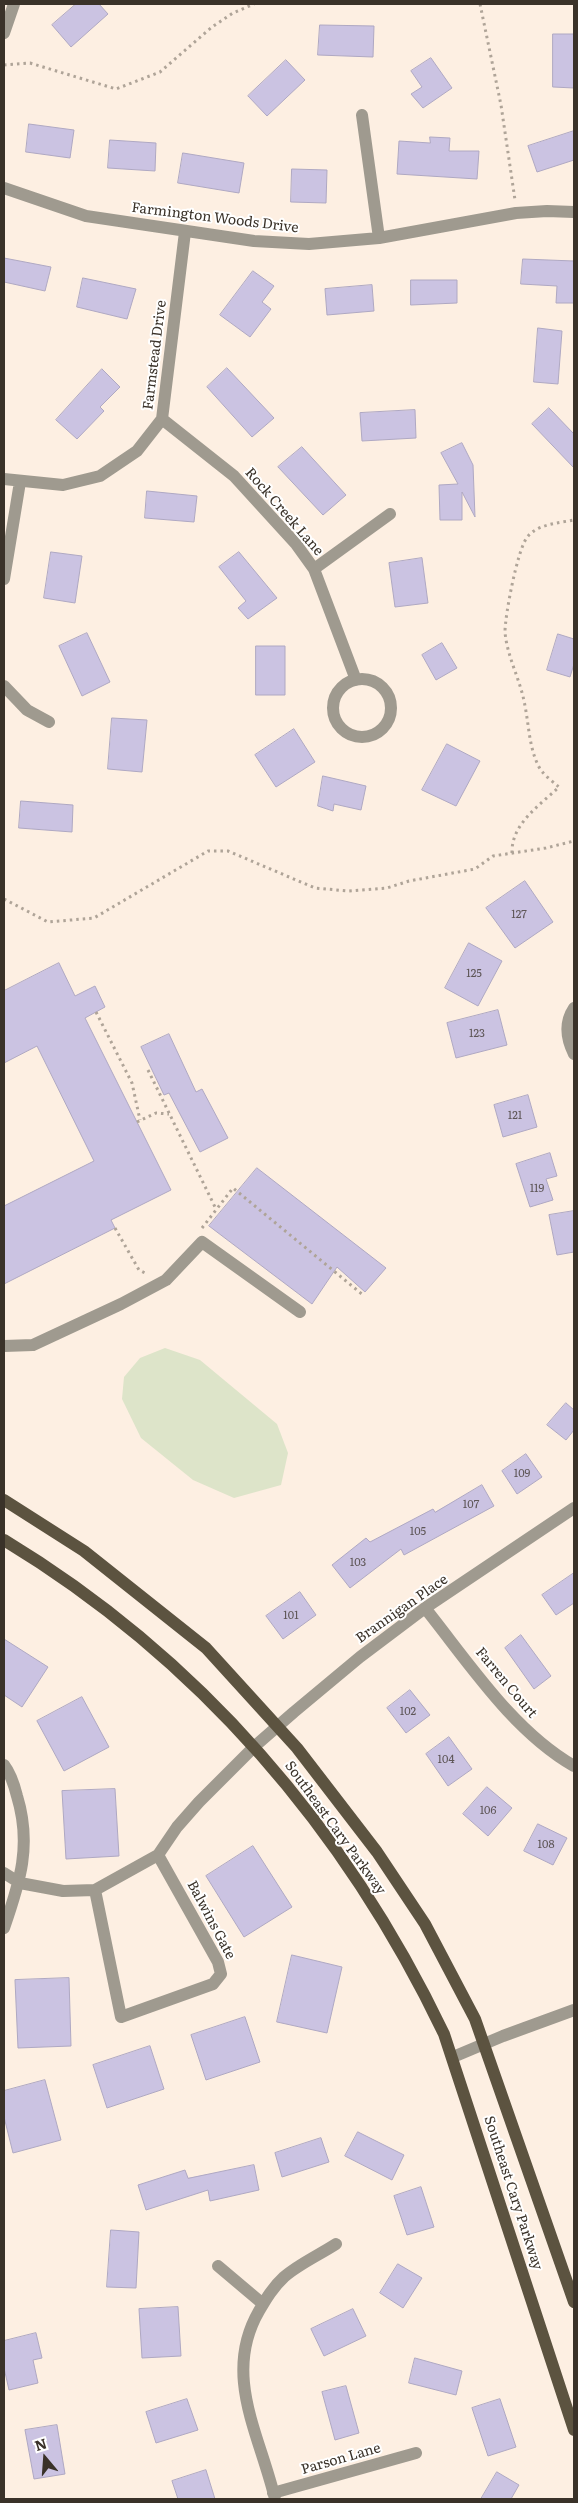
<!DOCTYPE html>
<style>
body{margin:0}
#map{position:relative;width:578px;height:2503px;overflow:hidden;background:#fdefe2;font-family:Literata,serif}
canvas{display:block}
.frame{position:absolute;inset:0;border:5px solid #3a3229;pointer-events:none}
.north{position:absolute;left:20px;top:2433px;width:50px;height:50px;-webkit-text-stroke:4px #fff;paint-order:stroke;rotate:342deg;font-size:14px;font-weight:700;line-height:20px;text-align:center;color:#3a3229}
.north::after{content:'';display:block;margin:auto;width:18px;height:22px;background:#3a3229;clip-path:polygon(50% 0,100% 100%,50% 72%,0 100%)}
</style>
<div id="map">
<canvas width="578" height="2503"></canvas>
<div class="frame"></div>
<div class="north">N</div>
</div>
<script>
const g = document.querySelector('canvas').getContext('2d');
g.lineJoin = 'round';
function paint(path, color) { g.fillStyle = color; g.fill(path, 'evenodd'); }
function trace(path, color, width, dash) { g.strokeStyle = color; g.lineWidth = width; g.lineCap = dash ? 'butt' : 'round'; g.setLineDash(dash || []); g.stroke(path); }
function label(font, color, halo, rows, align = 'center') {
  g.font = font + ' Literata,serif'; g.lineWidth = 4; g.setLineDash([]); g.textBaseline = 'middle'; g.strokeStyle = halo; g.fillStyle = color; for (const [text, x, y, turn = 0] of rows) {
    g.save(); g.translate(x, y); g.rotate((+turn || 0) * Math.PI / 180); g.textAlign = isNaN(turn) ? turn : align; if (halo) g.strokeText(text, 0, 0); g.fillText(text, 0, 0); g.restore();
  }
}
const green = new Path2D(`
 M165,1348l35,12 77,64 11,29 -7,32 -47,13 -41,-18 -52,-42 -19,-39 2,-22 16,-19z`);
const building = new Path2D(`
 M76,4h23l9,10 -37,33 -19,-22z
 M320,25l54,1 -1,31 -55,-2z
 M553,34h21v54l-21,-1z
 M431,58l21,30 -29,20 -12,-14 11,-7 -11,-16z
 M286,60l19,20 -38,36 -19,-20z
 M29,124l45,6 -4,28 -44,-6z
 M574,131v29l-37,12 -9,-26z
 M430,137l20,1 -1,13h30l-2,28 -80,-5 2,-33 31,2z
 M110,140l46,3 -1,28 -47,-3z
 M183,153l61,10 -5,30 -61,-10z
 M292,169l35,1 -1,33 -35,-1z
 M4,258l47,9 -6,24 -41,-9z
 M523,259l51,2v42h-18l1,-17 -36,-2z
 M253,271l21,15 -12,16 9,7 -21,28 -30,-22z
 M83,278l53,11 -9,30 -50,-12z
 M411,280h46v23l-46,2z
 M372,285l2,26 -47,4 -2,-26z
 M538,328l24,3 -4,53 -24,-2z
 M227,368l47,50 -22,19 -45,-50z
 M102,369l18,18 -20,20 4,4 -27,28 -21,-19z
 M549,408l25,26v34l-42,-44z
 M415,410l1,28 -54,3 -2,-28z
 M462,443l11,22 2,52 -13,-25v28h-22l-1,-35 19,-1 -17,-31z
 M302,447l44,48 -23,20 -45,-48z
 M147,491l50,5 -3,26 -49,-4z
 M51,552l31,4 -7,47 -31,-5z
 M239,552l38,46 -29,21 -10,-11 8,-7 -27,-34z
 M422,558l6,45 -33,4 -6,-44z
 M87,633l23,49 -28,14 -23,-50z
 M558,634l16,5v25l-4,13 -23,-7z
 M442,643l15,25 -21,12 -14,-25z
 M256,646h29v49h-29z
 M112,718l35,2 -5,52 -34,-3z
 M294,729l21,33 -39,25 -21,-32z
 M447,744l33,17 -24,45 -34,-16z
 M323,776l43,10 -5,24 -27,-6 -1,7 -15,-5z
 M21,801l52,4 -1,27 -53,-4z
 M525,881l28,41 -38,26 -29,-40z
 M469,943l33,18 -24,45 -33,-18z
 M59,963l16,33 20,-10 10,21 -20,11 86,172 -60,30 4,8 -111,56v-78l90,-45 -57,-115 -33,17v-72z
 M498,1010l9,35 -51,13 -9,-35z
 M169,1034l27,58 6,-3 26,49 -28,14 -31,-59 -5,2 -23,-48z
 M528,1095l9,32 -34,10 -9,-32z
 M550,1153l7,23 -11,3 7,21 -23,7 -14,-43z
 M257,1168l129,100 -21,24 -28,-25 -25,37 -103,-78z
 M574,1211v41l-17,3 -8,-40z
 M566,1403l8,7v20l-8,10 -19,-15z
 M526,1454l16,23 -25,17 -15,-23z
 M482,1485l12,21 -90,49 -3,-6 -51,39 -18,-23 34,-27 4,4 63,-33 2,3z
 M574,1573v30l-18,12 -14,-20z
 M300,1592l16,23 -33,24 -17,-23z
 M521,1635l30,41 -17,13 -29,-41z
 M4,1639l44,28 -26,40 -18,-12z
 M410,1690l20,25 -24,18 -19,-25z
 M82,1697l27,50 -45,24 -27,-50z
 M449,1737l23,32 -24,17 -22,-32z
 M487,1787l25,21 -24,28 -25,-22z
 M115,1789l4,67 -53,3 -4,-68z
 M538,1824l29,14 -14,27 -29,-14z
 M253,1846l39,61 -48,30 -38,-61z
 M292,1955l50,12 -15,66 -50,-11z
 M69,1978l2,68 -53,2 -3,-68z
 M245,2017l15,45 -54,18 -15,-45z
 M150,2046l14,43 -57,19 -14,-43z
 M45,2080l16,60 -48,13 -9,-36v-26z
 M358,2132l46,23 -12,25 -47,-24z
 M321,2138l8,24 -47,15 -7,-24z
 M254,2165l5,25 -49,11 -2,-11 -62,20 -8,-25 47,-15 3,8z
 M421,2187l13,40 -27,8 -13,-39z
 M111,2230l28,2 -3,56 -29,-1z
 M398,2264l24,14 -19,30 -23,-15z
 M178,2307l3,49 -39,2 -3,-49z
 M353,2309l13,27 -42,20 -13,-27z
 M36,2333l6,25 -9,2 5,23 -29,7 -5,-22v-27z
 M415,2358l47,13 -6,24 -47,-12z
 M346,2386l13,47 -24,7 -13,-48z
 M187,2399l11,31 -42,13 -10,-31z
 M500,2399l16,48 -28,9 -16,-48z
 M57,2425l8,49 -31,5 -9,-49z
 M206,2470l9,29h-37l-6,-18z
 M497,2472l22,13 -8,14h-30z`);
const path = new Path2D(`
 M480,4l21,101 14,95
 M4,65l26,-2 86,26 44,-17 52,-45 21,-14 21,-9
 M512,853c-1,-29 28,-48 47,-66 -7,-6 -17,-13 -21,-22 -9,-19 -9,-39 -13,-59 -4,-25 -18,-49 -20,-74 0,-17 12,-79 21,-93 9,-15 33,-16 48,-19
 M4,899l44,23 46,-4 114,-67h20l87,37 33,3 39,-3 22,-7 66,-12 18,-13 53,-8 28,-7
 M96,1012l36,71 8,37
 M148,1070l68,139
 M137,1122l19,-9 13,1
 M115,1228l24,42 8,4
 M202,1228l31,-40 130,107`);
const minor = new Path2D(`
 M4,33l10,-29
 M362,115l17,123
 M4,188l82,28 168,25 55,3 70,-6 137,-25 31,-2 27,1
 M162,419l72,57 62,68 18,25 42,111
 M4,479l59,6 37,-9 37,-25 25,-32 23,-187
 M314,569l76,-55
 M4,579l16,-97
 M333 708a29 29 0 1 1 58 0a29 29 0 1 1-58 0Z
 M4,686l23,24 22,12
 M574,1008c-10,15 -8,30 0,46
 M4,1346l29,-1 88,-41 45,-24 36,-38 98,70
 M425,1608c44,55 88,123 149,158
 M4,1765c7,9 10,19 13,31 15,49 3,86 -13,132
 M4,1873l16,10 43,8 32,-1 63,-35 19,-28 22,-25 56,-56 39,-34 66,-55 65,-49 149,-100
 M95,1890l26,127 92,-33 8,-10 -3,-12 -60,-107
 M453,2057l50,-21 71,-26
 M218,2266l45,38
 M273,2493l143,-40
 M275,2499c-15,-64 -53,-124 -16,-188 7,-12 14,-24 25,-34 15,-13 35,-22 52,-33`);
const major = new Path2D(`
 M4,1500l80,51 122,97 91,100 80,104 48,72 50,95 99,283
 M4,1540c195,118 342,289 440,494l130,396`);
const numberNames = [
 ["127",519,915],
 ["125",474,974],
 ["123",477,1034],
 ["121",515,1116],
 ["119",537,1189],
 ["109",522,1474],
 ["107",471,1505],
 ["105",418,1532],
 ["103",358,1563],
 ["101",291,1616],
 ["102",408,1712],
 ["104",446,1760],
 ["106",488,1811],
 ["108",546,1845]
];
const streetNames = [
 ["Farmington Woods Drive",215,218,7],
 ["Farmstead Drive",155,355,-83],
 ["Rock Creek Lane",284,512,49],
 ["Brannigan Place",402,1609,-35],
 ["Farren Court",506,1683,50],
 ["Southeast Cary Parkway",335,1828,54],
 ["Balwins Gate",211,1920,62],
 ["Southeast Cary Parkway",513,2193,72],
 ["Parson Lane",341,2459,-16]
];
paint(green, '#dde4c9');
paint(building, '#cbc3e2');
trace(building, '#afa8c2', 1);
trace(path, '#afa498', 3, [2.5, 4]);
trace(minor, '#9f9a8f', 12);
trace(major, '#5c5340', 12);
label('11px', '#5e5657', null, numberNames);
label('14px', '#3a3229', '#fff', streetNames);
</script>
